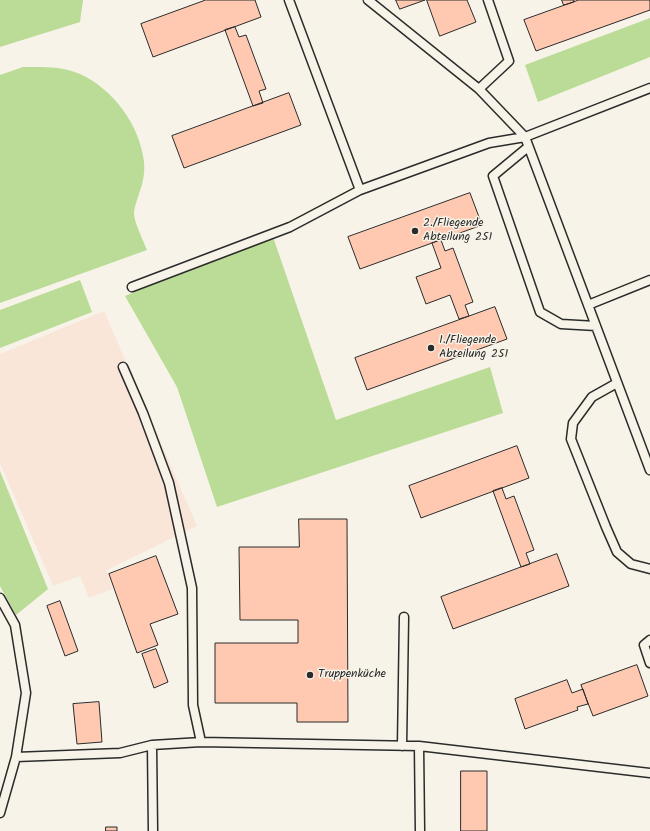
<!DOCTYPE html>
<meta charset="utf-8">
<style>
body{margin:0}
canvas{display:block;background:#f7f3e8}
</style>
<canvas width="650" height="831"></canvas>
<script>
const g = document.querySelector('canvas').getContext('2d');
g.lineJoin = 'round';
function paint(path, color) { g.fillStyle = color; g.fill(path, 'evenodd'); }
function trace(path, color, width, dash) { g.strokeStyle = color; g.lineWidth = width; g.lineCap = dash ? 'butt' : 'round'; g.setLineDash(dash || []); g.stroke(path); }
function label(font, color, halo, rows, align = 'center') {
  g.font = font + ' Kalam,sans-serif'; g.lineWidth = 3; g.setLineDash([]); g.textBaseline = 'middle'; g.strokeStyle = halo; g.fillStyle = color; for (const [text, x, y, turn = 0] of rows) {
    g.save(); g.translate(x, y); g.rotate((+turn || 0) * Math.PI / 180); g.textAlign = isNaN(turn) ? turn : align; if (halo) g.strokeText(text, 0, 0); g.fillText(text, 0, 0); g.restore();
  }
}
const built = new Path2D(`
 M104,311l93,215 -90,44 5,19 -23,9 -9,-22 -27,10 -53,-123v-109z`);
const green = new Path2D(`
 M0,0h83l-3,22 -80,25z
 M650,18v39l-112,45 -13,-37z
 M23,67c19,0 39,-1 57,7 33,15 60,51 64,88 2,20 -7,33 -10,50 -1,8 10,30 13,38l-147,53v-228z
 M272,234l64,186 154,-53 13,46 -286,94 -40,-120 -52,-91z
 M80,280l12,32 -92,36v-38z
 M0,471l48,118 -32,26 -16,-29z`);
const building = new Path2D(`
 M206,0h49l6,17 -108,40 -12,-33z
 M396,0h29l-25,9z
 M427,0h40l9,22 -36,14z
 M562,0h12v2l-10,3z
 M579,0h71v10l-114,41 -12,-31z
 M235,27l4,10 7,-2 20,54 -7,2 4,12 -10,3 -28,-76z
 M289,93l12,32 -117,43 -12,-32z
 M470,193l12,32 -122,44 -12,-32z
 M441,240l4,11 8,-3 20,54 -8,3 4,11 -10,3 -9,-24 -24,9 -10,-27 25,-9 -9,-25z
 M495,307l12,32 -140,51 -12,-32z
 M517,446l12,32 -108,40 -12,-32z
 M502,488l4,11 8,-3 20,54 -8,3 4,11 -9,3 -28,-76z
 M299,519h48l1,203h-51v-19h-82v-60h83v-23h-58l-1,-73h60z
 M557,554l12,32 -116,43 -12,-32z
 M156,556l22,58 -28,10 8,21 -21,8 -28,-79z
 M60,601l18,50 -13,5 -18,-50z
 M156,649l12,33 -14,6 -12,-34z
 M637,665l11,31 -55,20 -12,-31z
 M567,680l5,13 11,-4 5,15 -11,3 1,3 -53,19 -10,-30z
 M99,702l3,40 -25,2 -4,-40z
 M461,771h26v60h-26z
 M106,827h11v4h-11z`);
const lane = new Path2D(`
 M289,0l71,190
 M368,0l111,89 46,48 125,333
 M479,89l30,-28 -21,-61
 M528,147l-35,29 47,136 21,12 35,2
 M132,287l158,-60 70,-37 129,-47 36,-6 125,-49
 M588,305l62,-25
 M123,367l20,46 26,70 23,105 1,117 8,37
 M617,383l-25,14 -19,26 -2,16 35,88 11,25 14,12 19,5
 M0,598l15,27 11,68 -10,64 -16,56
 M650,640l-6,5 6,18
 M152,745l1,86
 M402,746l2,-129
 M419,746l1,85
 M16,757l104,-4 32,-8 49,-3 218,4 231,27`);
const markers = [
 [415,231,4,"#2b2b2b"],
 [431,348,4,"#2b2b2b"],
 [310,675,4,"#2b2b2b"]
];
const poiNames = [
 ["2./Fliegende",423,224],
 ["Abteilung 251",423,238],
 ["1./Fliegende",439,341],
 ["Abteilung 251",439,355],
 ["Truppenküche",318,675]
];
paint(built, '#f9e6d8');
paint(green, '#badc96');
paint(building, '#ffc9b1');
trace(building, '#2b2b2b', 1);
trace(lane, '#2b2b2b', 11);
trace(lane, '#f7f3e8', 8);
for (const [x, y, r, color] of markers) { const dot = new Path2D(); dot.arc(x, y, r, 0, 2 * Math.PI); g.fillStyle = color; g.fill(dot); trace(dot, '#f7f3e8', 1.5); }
label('12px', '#2b2b2b', '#f7f3e8', poiNames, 'left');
</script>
